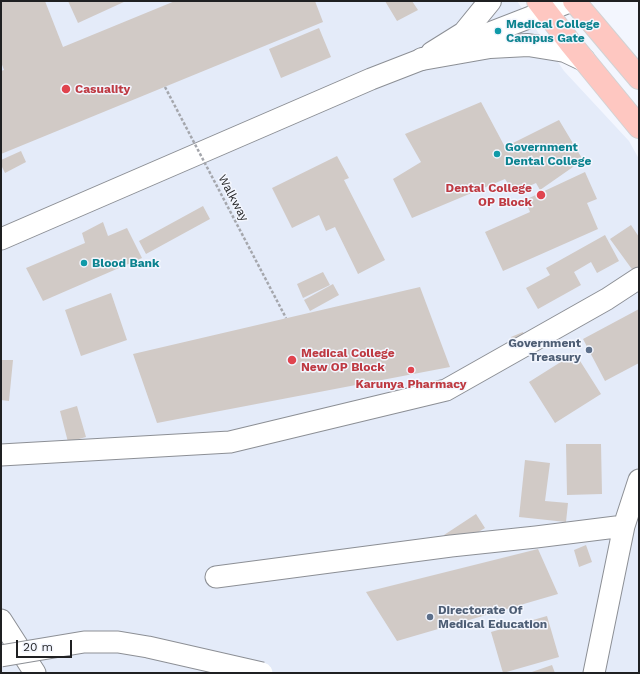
<!DOCTYPE html>
<style>
body{margin:0}
#map{position:relative;width:640px;height:674px;overflow:hidden;background:#f3f6fe;font-family:"Work Sans",sans-serif}
canvas{display:block}
.frame{position:absolute;inset:0;border:2px solid #1f2022;pointer-events:none}
.scale{position:absolute;left:16px;top:640px;width:56px;height:18px;box-sizing:border-box;border:2px solid #1f2022;border-top:0;padding-left:5px;font-size:12px;line-height:14px;white-space:nowrap;color:#1f2022;-webkit-text-stroke:3px #f3f6fe;paint-order:stroke}
</style>
<div id="map">
<canvas width="640" height="674"></canvas>
<div class="frame"></div>
<div class="scale">20 m</div>
</div>
<script>
const g = document.querySelector('canvas').getContext('2d');
g.lineJoin = 'round';
function paint(path, color) { g.fillStyle = color; g.fill(path, 'evenodd'); }
function trace(path, color, width, dash) { g.strokeStyle = color; g.lineWidth = width; g.lineCap = dash ? 'butt' : 'round'; g.setLineDash(dash || []); g.stroke(path); }
function label(font, color, halo, rows, align = 'center') {
  g.font = font + ' "Work Sans",sans-serif'; g.lineWidth = 3; g.setLineDash([]); g.textBaseline = 'middle'; g.strokeStyle = halo; g.fillStyle = color; for (const [text, x, y, turn = 0] of rows) {
    g.save(); g.translate(x, y); g.rotate((+turn || 0) * Math.PI / 180); g.textAlign = isNaN(turn) ? turn : align; if (halo) g.strokeText(text, 0, 0); g.fillText(text, 0, 0); g.restore();
  }
}
const built = new Path2D(`
 M1,1h516l47,70 65,70 10,18v514h-638z`);
const building = new Path2D(`
 M1,1h44l18,46 112,-46h140l8,21 -322,132v-83l3,-1 -3,-8z
 M68,1h58l-48,22z
 M385,1h27l6,9 -21,11z
 M319,28l12,29 -50,21 -12,-29z
 M481,102l24,45 54,-27 24,40 -43,30 -4,-7 -22,10 -9,-14 -93,39 -19,-39 28,-17 -16,-28z
 M21,151l5,11 -21,11 -4,-8v-5z
 M337,156l12,22 -5,2 41,80 -27,14 -23,-47 -9,4 -7,-16 -27,13 -20,-40z
 M585,172l12,27 -10,4 11,26 -95,42 -18,-39 45,-20 -5,-12z
 M203,206l7,13 -64,35 -7,-13z
 M103,222l5,14 19,-8 15,30 -99,43 -17,-33 59,-25 -3,-10z
 M631,225l8,12v31l-5,4 -24,-33z
 M605,235l14,26 -22,12 -6,-11 -17,10 7,13 -43,24 -12,-21 24,-13 -4,-7z
 M323,272l7,13 -27,13 -6,-14z
 M333,284l6,11 -29,16 -6,-11z
 M420,287l30,80 -293,56 -24,-69z
 M111,293l16,47 -46,16 -16,-46z
 M639,309v54l-34,18 -22,-42z
 M523,332l4,9 -12,6 -4,-10z
 M575,353l26,41 -46,29 -26,-41z
 M1,360h12l-4,41 -8,-1z
 M77,406l9,31 -18,5 -8,-31z
 M566,444h35l1,50 -35,1z
 M525,460l25,3 -5,38 23,2 -2,19 -47,-5z
 M476,514l9,14 -33,20 -8,-13z
 M586,545l6,17 -13,5 -5,-17z
 M538,549l20,45 -161,47 -31,-49z
 M547,616l12,41 -56,16 -12,-41z
 M552,665l3,8h-26z`);
const minor = new Path2D(`
 M1,239l370,-160 201,-78
 M1,455l229,-13 216,-52 161,-91 32,-21
 M216,577l235,-31 85,-9 88,-11
 M1,620l34,53
 M594,673l30,-147 15,-46`);
const secondary = new Path2D(`
 M432,53l32,-20 26,-32
 M422,59l68,-12 38,-2 37,6 19,9`);
const primary = new Path2D(`
 M538,1l33,43 68,83
 M574,1l65,77`);
const pathBridge = new Path2D(`
 M165,87l121,231`);
const minorBridge = new Path2D(`
 M1,656l83,-14h34l30,5 114,26`);
const markers = [
 [498,31,4,"#0f9aa8"],
 [66,89,5,"#e0444e"],
 [497,154,4,"#0f9aa8"],
 [541,195,5,"#e0444e"],
 [84,263,4,"#0f9aa8"],
 [589,350,4,"#5c6f8a"],
 [292,360,5,"#e0444e"],
 [411,370,4,"#e0444e"],
 [430,617,4,"#5c6f8a"]
];
const cultureNames = [
 ["Medical College",506,24],
 ["Campus Gate",506,38],
 ["Government",505,147],
 ["Dental College",505,161],
 ["Blood Bank",92,263]
];
const healthNames = [
 ["Casuality",75,89],
 ["Dental College",532,188,"right"],
 ["OP Block",532,202,"right"],
 ["Medical College",301,353],
 ["New OP Block",301,367],
 ["Karunya Pharmacy",411,384,"center"]
];
const streetNames = [
 ["Walkway",233,198,62]
];
const serviceNames = [
 ["Government",581,343],
 ["Treasury",581,357],
 ["Directorate Of",438,610,"left"],
 ["Medical Education",438,624,"left"]
];
paint(built, '#e4ebf9');
paint(building, '#d1cac6');
trace(minor, '#8c8f95', 23);
trace(secondary, '#8c8f95', 24);
trace(primary, '#d2d2d3', 24);
trace(minor, '#fff', 21);
trace(secondary, '#fff', 22);
trace(primary, '#fec7c1', 22);
trace(minorBridge, '#8c8f95', 23, []);
trace(pathBridge, '#a5a7ad', 2.5, [3, 2]);
trace(minorBridge, '#fff', 21);
for (const [x, y, r, color] of markers) { const dot = new Path2D(); dot.arc(x, y, r, 0, 2 * Math.PI); g.fillStyle = color; g.fill(dot); trace(dot, '#f3f6fe', 1.5); }
label('bold 12px', '#0d838f', '#f3f6fe', cultureNames, 'left');
label('bold 12px', '#be3a42', '#f3f6fe', healthNames, 'left');
label('12px', '#1f2022', '#f3f6fe', streetNames);
label('bold 12px', '#4e5e75', '#f3f6fe', serviceNames, 'right');
</script>
